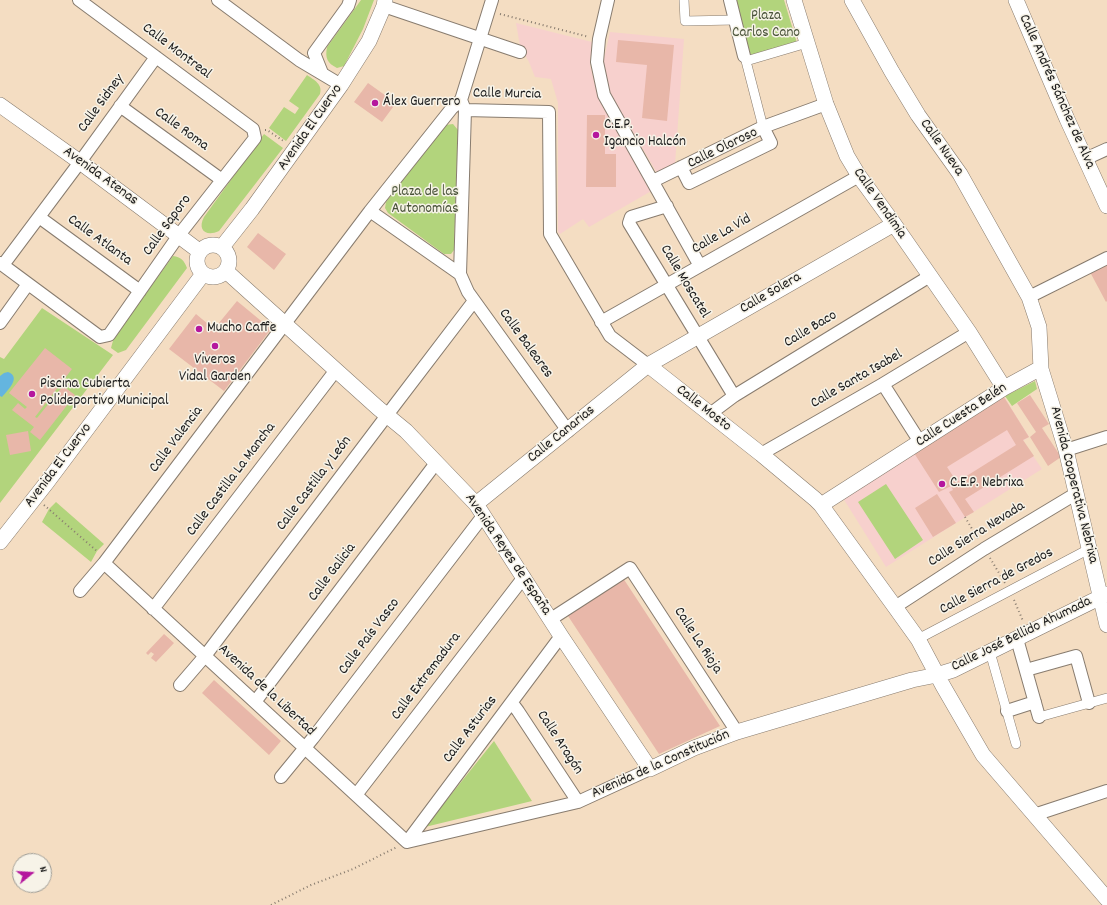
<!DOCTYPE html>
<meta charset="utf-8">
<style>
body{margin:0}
#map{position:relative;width:1107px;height:905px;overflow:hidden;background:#f4ddc2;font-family:Dekko,sans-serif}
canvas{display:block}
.north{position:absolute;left:12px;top:853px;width:40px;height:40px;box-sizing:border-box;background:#f7f3e8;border:1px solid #9f9d96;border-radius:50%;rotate:72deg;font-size:11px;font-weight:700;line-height:16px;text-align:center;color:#1c1c1c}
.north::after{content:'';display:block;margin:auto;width:14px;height:18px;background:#b5179e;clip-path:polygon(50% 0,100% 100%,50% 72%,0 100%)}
</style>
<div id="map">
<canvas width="1107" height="905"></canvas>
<div class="north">N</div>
</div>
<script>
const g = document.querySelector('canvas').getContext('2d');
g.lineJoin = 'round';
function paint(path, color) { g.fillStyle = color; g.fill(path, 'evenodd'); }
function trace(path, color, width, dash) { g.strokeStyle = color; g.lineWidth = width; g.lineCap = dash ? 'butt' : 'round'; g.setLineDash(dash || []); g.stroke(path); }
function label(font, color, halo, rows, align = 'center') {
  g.font = font + ' Dekko,sans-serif'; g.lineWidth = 3; g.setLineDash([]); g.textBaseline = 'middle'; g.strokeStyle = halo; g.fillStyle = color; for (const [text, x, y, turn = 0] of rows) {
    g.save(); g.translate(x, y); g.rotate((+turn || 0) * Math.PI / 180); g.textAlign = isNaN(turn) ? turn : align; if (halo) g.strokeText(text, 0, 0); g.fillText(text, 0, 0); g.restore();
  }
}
const built = new Path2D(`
 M516,23l76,19 -2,23 6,24 6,15 51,86 -64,37 -6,-8 -23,15 -2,-2v-129l-7,-24 -16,-2 -6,-15 -9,-16z
 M610,32l74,7 -9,125 -18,9 -48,-81 -6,-29z
 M1004,397l25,40 -6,4 19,28 -156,98 -43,-69z`);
const green = new Path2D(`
 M361,0h13l-11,29 -19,37 -7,2c-10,-5 -12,-10 -10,-21z
 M734,0h50l13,43 -46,13z
 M307,75c7,5 16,9 13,19l-34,47 -17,-13 15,-21 11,7 4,-6 -10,-7z
 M453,124l5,6 -4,120 -3,4h-7l-56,-41 -3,-5 1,-6 59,-77z
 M264,134l19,14 -64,83c-13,6 -22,-1 -15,-14z
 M173,256c8,1 11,4 14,12l-61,82 -8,3 -7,-5 3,-11z
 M42,308l71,47 -113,148v-146l4,2z
 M1035,381l2,8 -25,17 -7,-10z
 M886,484l37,56 -28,19 -37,-57z
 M56,502l48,42 -7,7 -6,11 -49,-40 7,-13z
 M494,741l38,60 -107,26z`);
const water = new Path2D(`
 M8,372c14,5 -1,19 -6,25l-2,-1v-20l4,-3z`);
const building = new Path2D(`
 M618,40l56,5 -7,76 -25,-3 5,-53 -31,-3z
 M368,83l28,20 -14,19 -28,-20z
 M587,115h18v39h11v33h-30z
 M258,233l28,21 -12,16 -27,-23z
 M1107,263v38l-1,1 -16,-30z
 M237,301l34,28 -47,62 -55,-42 27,-35 18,15z
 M45,348l27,21 -37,48 2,1 26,-32 12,9 -35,45 -10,-8 4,-5 -22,-17 6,-7 7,6 2,-2 -18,-14z
 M1030,395l19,29 -7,4 19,29 -13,9 -18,-29 6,-5 -19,-29z
 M1004,397l25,40 -6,3 11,16 -69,43 9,13 -9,5 -16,-25 4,-2 -2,-4 -12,6 -25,-39zM1007,430l9,15 -59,37 -10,-15z
 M28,431l3,20 -21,4 -4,-20z
 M937,494l19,29 -23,14 -18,-29z
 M623,578l97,148 -61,28 -91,-138z
 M164,634l10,9 -18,19 -5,-4 3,-4 -3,-2 -3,3 -2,-2z
 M214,680l67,61 -12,14 -67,-62z`);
const path = new Path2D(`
 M500,14l89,23
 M265,130h2l18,12
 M44,505l54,47
 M965,517l13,22
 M990,558l15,25
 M1014,600l9,21
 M271,905l40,-20 42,-16 44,-22`);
const pedestrian = new Path2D(`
 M684,0l1,21 50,-1
 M763,127l-17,-66 61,-18
 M918,639l171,-90
 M990,652l26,92
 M1039,717l68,-19`);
const minor = new Path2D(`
 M218,0l81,60 42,25
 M608,0l-9,39 -2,23 7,33 96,171
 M730,0l14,56
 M384,6l136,46
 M322,73l-8,-20 34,-47 2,-6
 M461,100l31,-100
 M120,106l102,74
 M465,110l84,2 1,122 60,102 38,29
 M1085,159l22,-10
 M681,167l8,16 82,-40 -8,-16
 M653,181l110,-54 63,-23
 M667,206l-36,11 -2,6 105,173
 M39,217l101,74
 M0,263l100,74 9,-2 70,-100 76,-97 -2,-9 -174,-129
 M3,265l77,-103 76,-105
 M460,274l-90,-63 82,-103 9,-8 4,10 -5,164 8,18 100,139
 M1029,297l78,-39
 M601,322l258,-146
 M0,323l28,-39
 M883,384l37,58
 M710,414l24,-18 196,-120
 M1066,450l41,-13
 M761,454l122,-70 86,-52
 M104,563l303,279
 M80,591l24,-28 266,-352
 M895,607l89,-58 93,-56
 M153,609l183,-239
 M551,619l79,-51 107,164
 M1017,639l22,78
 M1026,670l50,-14 13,47
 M180,685l25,-29 192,-254 77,-101
 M255,702l181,-239
 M512,703l6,8 60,91
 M1007,711l28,-9
 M281,777l32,-39 170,-222
 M356,795l168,-218
 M1034,815l73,-24
 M407,842l154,-206
 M407,842l171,-40 72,-33`);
const tertiary = new Path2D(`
 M794,0l32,104 21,52 12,20 35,48 75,108 35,56
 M852,0l40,72 26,43 42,59 69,123 10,30 2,42 25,81 41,175
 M1016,0l51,119 40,87
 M0,105l80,57 119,89
 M197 261a16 16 0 1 1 32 0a16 16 0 1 1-32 0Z
 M222,247l30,-38 89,-124 28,-44 15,-35 1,-6
 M226,271l152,137 28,23 70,73 85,132 89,133 44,-21 43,-16 175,-52 25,-5 16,-5 154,-76
 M648,365l113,89 54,45 6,6 74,102 23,32 25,47 40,69 124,144
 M476,504l172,-139 246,-141
 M821,505l183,-117 33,-18 4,-1
 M0,542l48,-61 155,-207`);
const markers = [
 [375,103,4,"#b5179e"],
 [596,135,4,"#b5179e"],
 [199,329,4,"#b5179e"],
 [215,346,4,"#b5179e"],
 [32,394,4,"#b5179e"],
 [942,484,4,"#b5179e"]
];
const parkNames = [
 ["Plaza",766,17],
 ["Carlos Cano",766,34],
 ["Plaza de las",425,193],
 ["Autonomías",425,210]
];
const streetNames = [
 ["Calle Montreal",176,52,37],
 ["Calle Andrés Sánchez de Alva",1056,92,66],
 ["Calle Murcia",507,95,1],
 ["Calle Sidney",102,104,-54],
 ["Avenida El Cuervo",311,128,-55],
 ["Calle Roma",181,130,36],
 ["Calle Nueva",941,148,55],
 ["Calle Oloroso",723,149,-26],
 ["Avenida Atenas",100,177,36],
 ["Calle Vendimia",879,204,55],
 ["Calle Saporo",168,226,-54],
 ["Calle La Vid",722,235,-30],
 ["Calle Atlanta",99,241,36],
 ["Calle Moscatel",684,282,59],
 ["Calle Solera",771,294,-30],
 ["Calle Baco",811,330,-31],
 ["Calle Baleares",525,344,54],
 ["Calle Santa Isabel",857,380,-30],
 ["Calle Mosto",703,409,38],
 ["Calle Cuesta Belén",962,416,-33],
 ["Calle Canarias",562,435,-39],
 ["Calle Valencia",177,440,-53],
 ["Avenida El Cuervo",59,466,-53],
 ["Calle Castilla La Mancha",232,480,-53],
 ["Calle Castilla y León",315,484,-53],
 ["Avenida Cooperativa Nebrixa",1073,485,76],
 ["Calle Sierra Nevada",977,535,-32],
 ["Avenida Reyes de España",507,555,56],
 ["Calle Galicia",333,573,-53],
 ["Calle Sierra de Gredos",997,582,-28],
 ["Calle José Bellido Ahumada",1022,635,-26],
 ["Calle País Vasco",370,637,-53],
 ["Calle La Rioja",697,641,57],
 ["Calle Extremadura",427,677,-53],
 ["Avenida de la Libertad",266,691,43],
 ["Calle Asturias",471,730,-53],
 ["Calle Aragón",559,743,57],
 ["Avenida de la Constitución",661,765,-24]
];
const poiNames = [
 ["Álex Guerrero",383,103],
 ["C.E.P.",604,126],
 ["Igancio Halcón",604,143],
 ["Mucho Caffe",207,329],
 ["Viveros",215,361,"center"],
 ["Vidal Garden",215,378,"center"],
 ["Piscina Cubierta",40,385],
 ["Polideportivo Municipal",40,402],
 ["C.E.P. Nebrixa",950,484]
];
paint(built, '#f7d0cd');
paint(green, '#b2d47c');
paint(water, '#64b5df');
paint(building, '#e8b7a9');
trace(pedestrian, '#887c6f', 10);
trace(minor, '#887c6f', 14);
trace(tertiary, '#887c6f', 16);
trace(path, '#887c6f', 2, [1, 3]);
trace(pedestrian, '#fff', 9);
trace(minor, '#fff', 12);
trace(tertiary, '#fff', 15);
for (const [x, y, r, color] of markers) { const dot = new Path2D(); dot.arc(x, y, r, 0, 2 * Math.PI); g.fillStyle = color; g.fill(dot); trace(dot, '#f7f3e8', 1.5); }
label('15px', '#495339', '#f7f3e8', parkNames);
label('15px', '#1c1c1c', '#f7f3e8', streetNames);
label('15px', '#1c1c1c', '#f7f3e8', poiNames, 'left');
</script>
